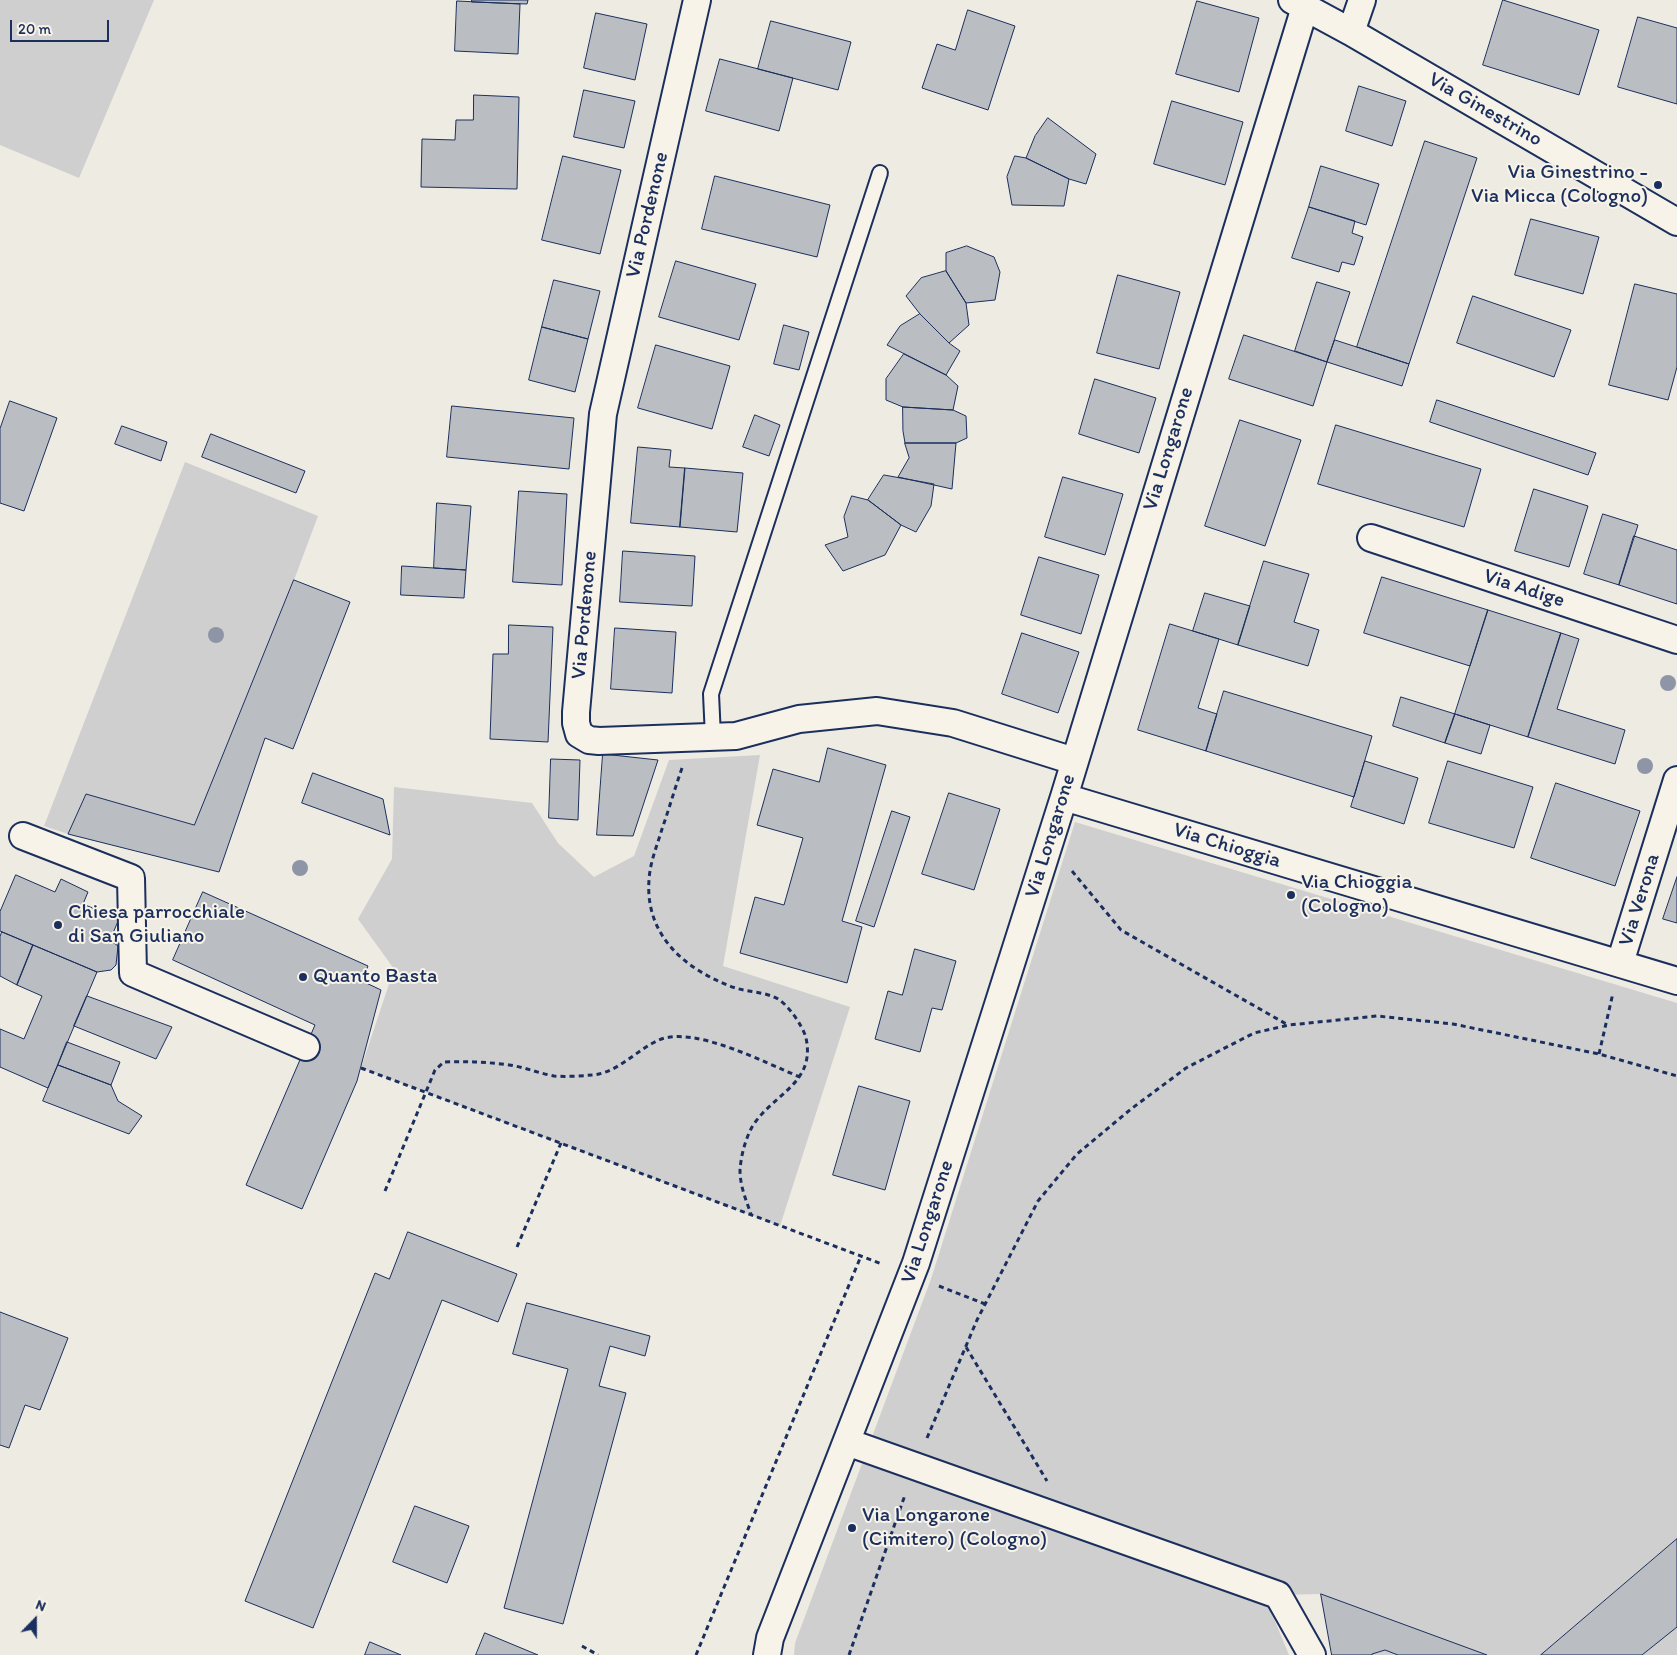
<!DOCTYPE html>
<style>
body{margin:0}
#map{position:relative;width:1677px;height:1655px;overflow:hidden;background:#eeebe2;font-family:Itim,sans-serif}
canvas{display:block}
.north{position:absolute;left:10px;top:1595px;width:50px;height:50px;-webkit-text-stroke:4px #f7f3e8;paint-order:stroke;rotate:22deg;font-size:14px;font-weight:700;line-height:20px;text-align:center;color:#1b2f5e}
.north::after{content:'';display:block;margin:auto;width:18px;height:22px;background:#1b2f5e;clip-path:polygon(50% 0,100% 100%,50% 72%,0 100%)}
.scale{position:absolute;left:10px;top:20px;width:99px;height:22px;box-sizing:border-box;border:2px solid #1b2f5e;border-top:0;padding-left:6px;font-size:15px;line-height:18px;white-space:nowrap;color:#1b2f5e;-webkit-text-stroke:4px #f7f3e8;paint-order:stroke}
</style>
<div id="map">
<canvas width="1677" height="1655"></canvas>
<div class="north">N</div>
<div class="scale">20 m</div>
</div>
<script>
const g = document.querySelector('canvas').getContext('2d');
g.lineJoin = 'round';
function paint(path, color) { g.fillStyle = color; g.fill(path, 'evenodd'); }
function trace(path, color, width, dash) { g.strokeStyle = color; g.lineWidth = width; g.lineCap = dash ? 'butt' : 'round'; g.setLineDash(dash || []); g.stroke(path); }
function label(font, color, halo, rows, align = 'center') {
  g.font = font + ' Itim,sans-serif'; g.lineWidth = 4; g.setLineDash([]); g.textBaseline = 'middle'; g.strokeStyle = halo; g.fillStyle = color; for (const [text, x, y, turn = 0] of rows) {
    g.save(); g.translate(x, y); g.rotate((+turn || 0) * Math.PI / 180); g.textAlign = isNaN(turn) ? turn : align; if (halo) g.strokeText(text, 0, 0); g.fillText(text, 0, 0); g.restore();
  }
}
const green = new Path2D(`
 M0,0h154l-75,178 -79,-33z
 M185,462l133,54 -24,64 -100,245 -108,-31 -18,40 -24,-8z
 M760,755l-37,211 127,41 -70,219 -419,-158 33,-99 -36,-50 34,-60 2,-72 138,16 26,40 36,34 40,-21 35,-96z
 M1075,822l602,181v652h-345l-12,-61 -42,1 -6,19 17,41h-495l1,-12 136,-364z`);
const building = new Path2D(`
 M472,0h56l-1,4 -55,-2z
 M1503,0l96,30 -20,65 -96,-30z
 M457,1l63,3 -2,50 -63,-3z
 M1197,1l62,17 -20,74 -63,-18z
 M968,10l47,16 -27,84 -66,-22 15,-44 18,6z
 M596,13l51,11 -12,56 -51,-12z
 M1638,17l39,11v76l-59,-17z
 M771,21l80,21 -13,48 -80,-21z
 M720,59l73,19 -14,53 -73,-20z
 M1359,86l47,15 -14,45 -46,-15z
 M584,90l51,11 -11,47 -50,-11z
 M474,95l45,2 -2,92 -96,-2 1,-48 33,1 1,-20h17z
 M1172,101l71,21 -18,63 -71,-21z
 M1048,118l48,36 -10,30 -17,-5 -43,-21 9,-22z
 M1425,141l52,17 -68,206 -52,-17z
 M563,156l58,14 -21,84 -58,-14z
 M1015,156l11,2 43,21 -5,27 -52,-1 -5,-28z
 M1321,166l58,18 -13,41 -57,-18z
 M715,176l115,29 -13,52 -115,-28z
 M1309,207l46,14 -3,12 11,4 -9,28 -12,-3 -3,10 -47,-14z
 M1531,219l68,18 -16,57 -68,-19z
 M967,246l27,11 6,15 -5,28 -29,3 -20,-32v-18z
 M676,261l80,23 -17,56 -80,-23z
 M946,271l20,32 3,22 -20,18 -29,-29 -14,-18 15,-18z
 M1118,275l62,17 -21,77 -62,-16z
 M554,280l46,11 -12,48 -46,-12z
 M1317,282l33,10 -23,70 -32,-11z
 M1635,284l42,10v73l-9,33 -59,-15z
 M1473,296l98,34 -17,47 -97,-34z
 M920,314l29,29 11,8 -14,24 -59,-30 13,-19z
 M784,325l25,7 -10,38 -25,-6z
 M542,327l46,12 -13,53 -46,-12z
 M1244,335l83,27 -14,44 -84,-27z
 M1335,340l74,24 -7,22 -75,-24z
 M656,345l74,21 -18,63 -74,-21z
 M904,354l42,21 12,11 -5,24 -50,-3 -17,-7v-21z
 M1095,379l61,19 -17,55 -60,-19z
 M1437,400l159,53 -8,22 -158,-53z
 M10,401l47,17 -33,93 -24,-8v-74z
 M452,406l122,12 -5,51 -122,-12z
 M903,407l50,3 13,6 1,22 -11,5h-51l-2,-12z
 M755,415l25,10 -11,31 -26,-9z
 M1240,420l61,20 -36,106 -60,-20z
 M1336,425l145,44 -17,58 -146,-43z
 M122,426l45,16 -6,19 -46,-17z
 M211,434l94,37 -9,22 -94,-36z
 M905,443h51l-4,46 -54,-12 11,-19z
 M638,447l33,3 -2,17 16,1 -5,59 -49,-4z
 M685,468l58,5 -6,59 -57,-5z
 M884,475l50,9 -3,22 -15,26 -15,-7 -33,-25z
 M1063,477l60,17 -18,61 -60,-18z
 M1534,489l54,17 -19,61 -54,-16z
 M519,491l48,3 -5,91 -49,-3z
 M852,496l16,4 33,25 -16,30 -42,16 -18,-26 23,-8 -4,-20z
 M437,503l34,3 -5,64 -32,-2z
 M1603,514l35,11 -19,60 -35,-11z
 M1634,536l43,14v54l-58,-19z
 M623,551l72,5 -3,50 -72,-4z
 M1039,557l60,18 -18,59 -60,-19z
 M1264,561l45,13 -15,48 25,8 -11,36 -70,-21z
 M402,566l64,4 -2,28 -63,-3z
 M1382,577l106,33 -18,56 -106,-33z
 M294,580l56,22 -57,147 -28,-11 -46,134 -151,-38 18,-40 108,31z
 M1205,593l45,13 -12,39 -45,-14z
 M1488,610l73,23 -33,104 -73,-23z
 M1170,624l49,15 -21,69 19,6 -11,37 -68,-21z
 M509,625l44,2 -5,115 -58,-3 3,-85h15z
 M615,628l61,4 -4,61 -61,-4z
 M1022,633l57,19 -21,61 -56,-19z
 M1561,633l18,6 -22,70 68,21 -10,34 -87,-27z
 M1224,691l148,45 -18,61 -148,-46z
 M1401,697l54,17 -10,29 -52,-17z
 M1455,714l35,11 -9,29 -36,-11z
 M828,748l58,17 -44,156 20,6 -15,56 -107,-30 15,-56 29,8 19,-67 -46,-13 16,-56 46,13z
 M603,754l55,6 -25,76 -36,-1z
 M551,759l29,1 -2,60 -29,-2z
 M1365,761l53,17 -14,46 -53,-17z
 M1448,761l85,26 -19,61 -85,-25z
 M313,773l70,26 7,36 -88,-32z
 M1556,783l84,28 -25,75 -84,-28z
 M949,793l51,16 -26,81 -52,-16z
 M892,811l18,6 -36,110 -18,-6z
 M16,875l39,17 6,-13 27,13 -5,12 36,15 -9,21 8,6 -2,19 -5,5 -14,2 -97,-41v-19z
 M1677,877v46l-14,-4z
 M203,892l165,74 -6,15 19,9 -24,91 -55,128 -56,-24 69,-160 -142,-65z
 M2,932l31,13 -16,40 -17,-9v-39z
 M33,945l64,27 -49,116 -48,-21v-38l24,10 18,-43 -25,-11z
 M915,949l41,12 -14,49 -10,-2 -12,44 -45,-13 13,-48 14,4z
 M87,996l85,31 -16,32 -82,-33z
 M67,1042l53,20 -9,23 -53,-20z
 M58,1065l53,20 7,16 24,15 -13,18 -86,-33z
 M859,1086l51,15 -25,89 -52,-15z
 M408,1232l109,42 -19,48 -56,-22 -129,328 -68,-27 130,-328 14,6z
 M527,1303l123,33 -5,20 -35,-10 -11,40 27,7 -63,231 -59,-16 64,-239 -55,-15z
 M0,1312l68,26 -28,72 -15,-5 -16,43 -9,-3z
 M415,1506l54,20 -22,57 -54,-21z
 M1677,1539v88l-35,28h-101z
 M1321,1594l166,61h-89l-13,-5 -13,4v1h-40z
 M485,1633l53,22h-62z
 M370,1642l31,13h-36z`);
const path = new Path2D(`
 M682,768c-7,20 -13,41 -20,61 -5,17 -12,33 -13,51 -4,54 34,88 81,106 14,6 30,5 44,11 12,4 29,29 32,41 10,46 -34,56 -54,89 -7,13 -11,29 -12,43 0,16 6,30 11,44
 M1072,871l49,59 167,95
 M1599,1054l14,-61
 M361,1068l521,196
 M385,1191l50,-121 9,-8c22,-1 43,0 65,3 15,2 29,8 45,11 11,1 26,0 38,-1 26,-2 44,-25 67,-35 35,-15 106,23 141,37
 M517,1247l44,-104
 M939,1286l46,18
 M966,1347l81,134
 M927,1438l50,-118 61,-119 39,-47 54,-45 55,-41 68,-35 35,-8 88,-9 76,8 146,30 78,22
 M582,1646l16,9
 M696,1655l165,-399
 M849,1655l56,-160`);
const lane = new Path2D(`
 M713,737l-2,-43 169,-521`);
const street = new Path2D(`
 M697,0l-94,414 -27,298v11l3,11 10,6 10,1 137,-5 63,-17 78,-8 76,12 121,38
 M1292,0l59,32 326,190
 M1351,32l11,-32
 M1371,538l306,102
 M1064,797l613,184
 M23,836l108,42 2,95 173,74
 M1620,963l57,-183
 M847,1442l431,153 34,60
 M767,1655l3,-17 146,-375 148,-466 241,-790`);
const trees = [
 [216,635],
 [1668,683],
 [1645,766],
 [300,868]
];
const markers = [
 [1658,185,5,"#1b2f5e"],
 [1291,895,5,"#1b2f5e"],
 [58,925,5,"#1b2f5e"],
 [303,977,5,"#1b2f5e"],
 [852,1528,5,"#1b2f5e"]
];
const streetNames = [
 ["Via Ginestrino",1485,110,30],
 ["Via Pordenone",648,215,-77],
 ["Via Longarone",1169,449,-73],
 ["Via Adige",1524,589,18],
 ["Via Pordenone",585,615,-85],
 ["Via Longarone",1051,836,-73],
 ["Via Chioggia",1227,846,17],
 ["Via Verona",1640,900,-73],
 ["Via Longarone",928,1222,-72]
];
const poiNames = [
 ["Via Ginestrino -",1648,173,"right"],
 ["Via Micca (Cologno)",1648,197,"right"],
 ["Via Chioggia",1301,883],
 ["(Cologno)",1301,907],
 ["Chiesa parrocchiale",68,913],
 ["di San Giuliano",68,937],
 ["Quanto Basta",313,977],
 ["Via Longarone",862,1516],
 ["(Cimitero) (Cologno)",862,1540]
];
paint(green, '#cfcfcf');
paint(building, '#babdc2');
trace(building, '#1b2f5e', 1);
trace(lane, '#1b2f5e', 18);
trace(street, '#1b2f5e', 30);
trace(path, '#1b2f5e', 3, [5, 4]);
trace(lane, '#f7f3e8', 14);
trace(street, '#f7f3e8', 26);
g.fillStyle = '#8e95a6';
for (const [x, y] of trees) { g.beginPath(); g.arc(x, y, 8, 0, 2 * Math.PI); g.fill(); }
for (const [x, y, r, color] of markers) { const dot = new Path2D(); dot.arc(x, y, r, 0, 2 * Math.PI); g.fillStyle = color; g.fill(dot); trace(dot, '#f7f3e8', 2); }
label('21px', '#1b2f5e', '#f7f3e8', streetNames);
label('21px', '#1b2f5e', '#f7f3e8', poiNames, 'left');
</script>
